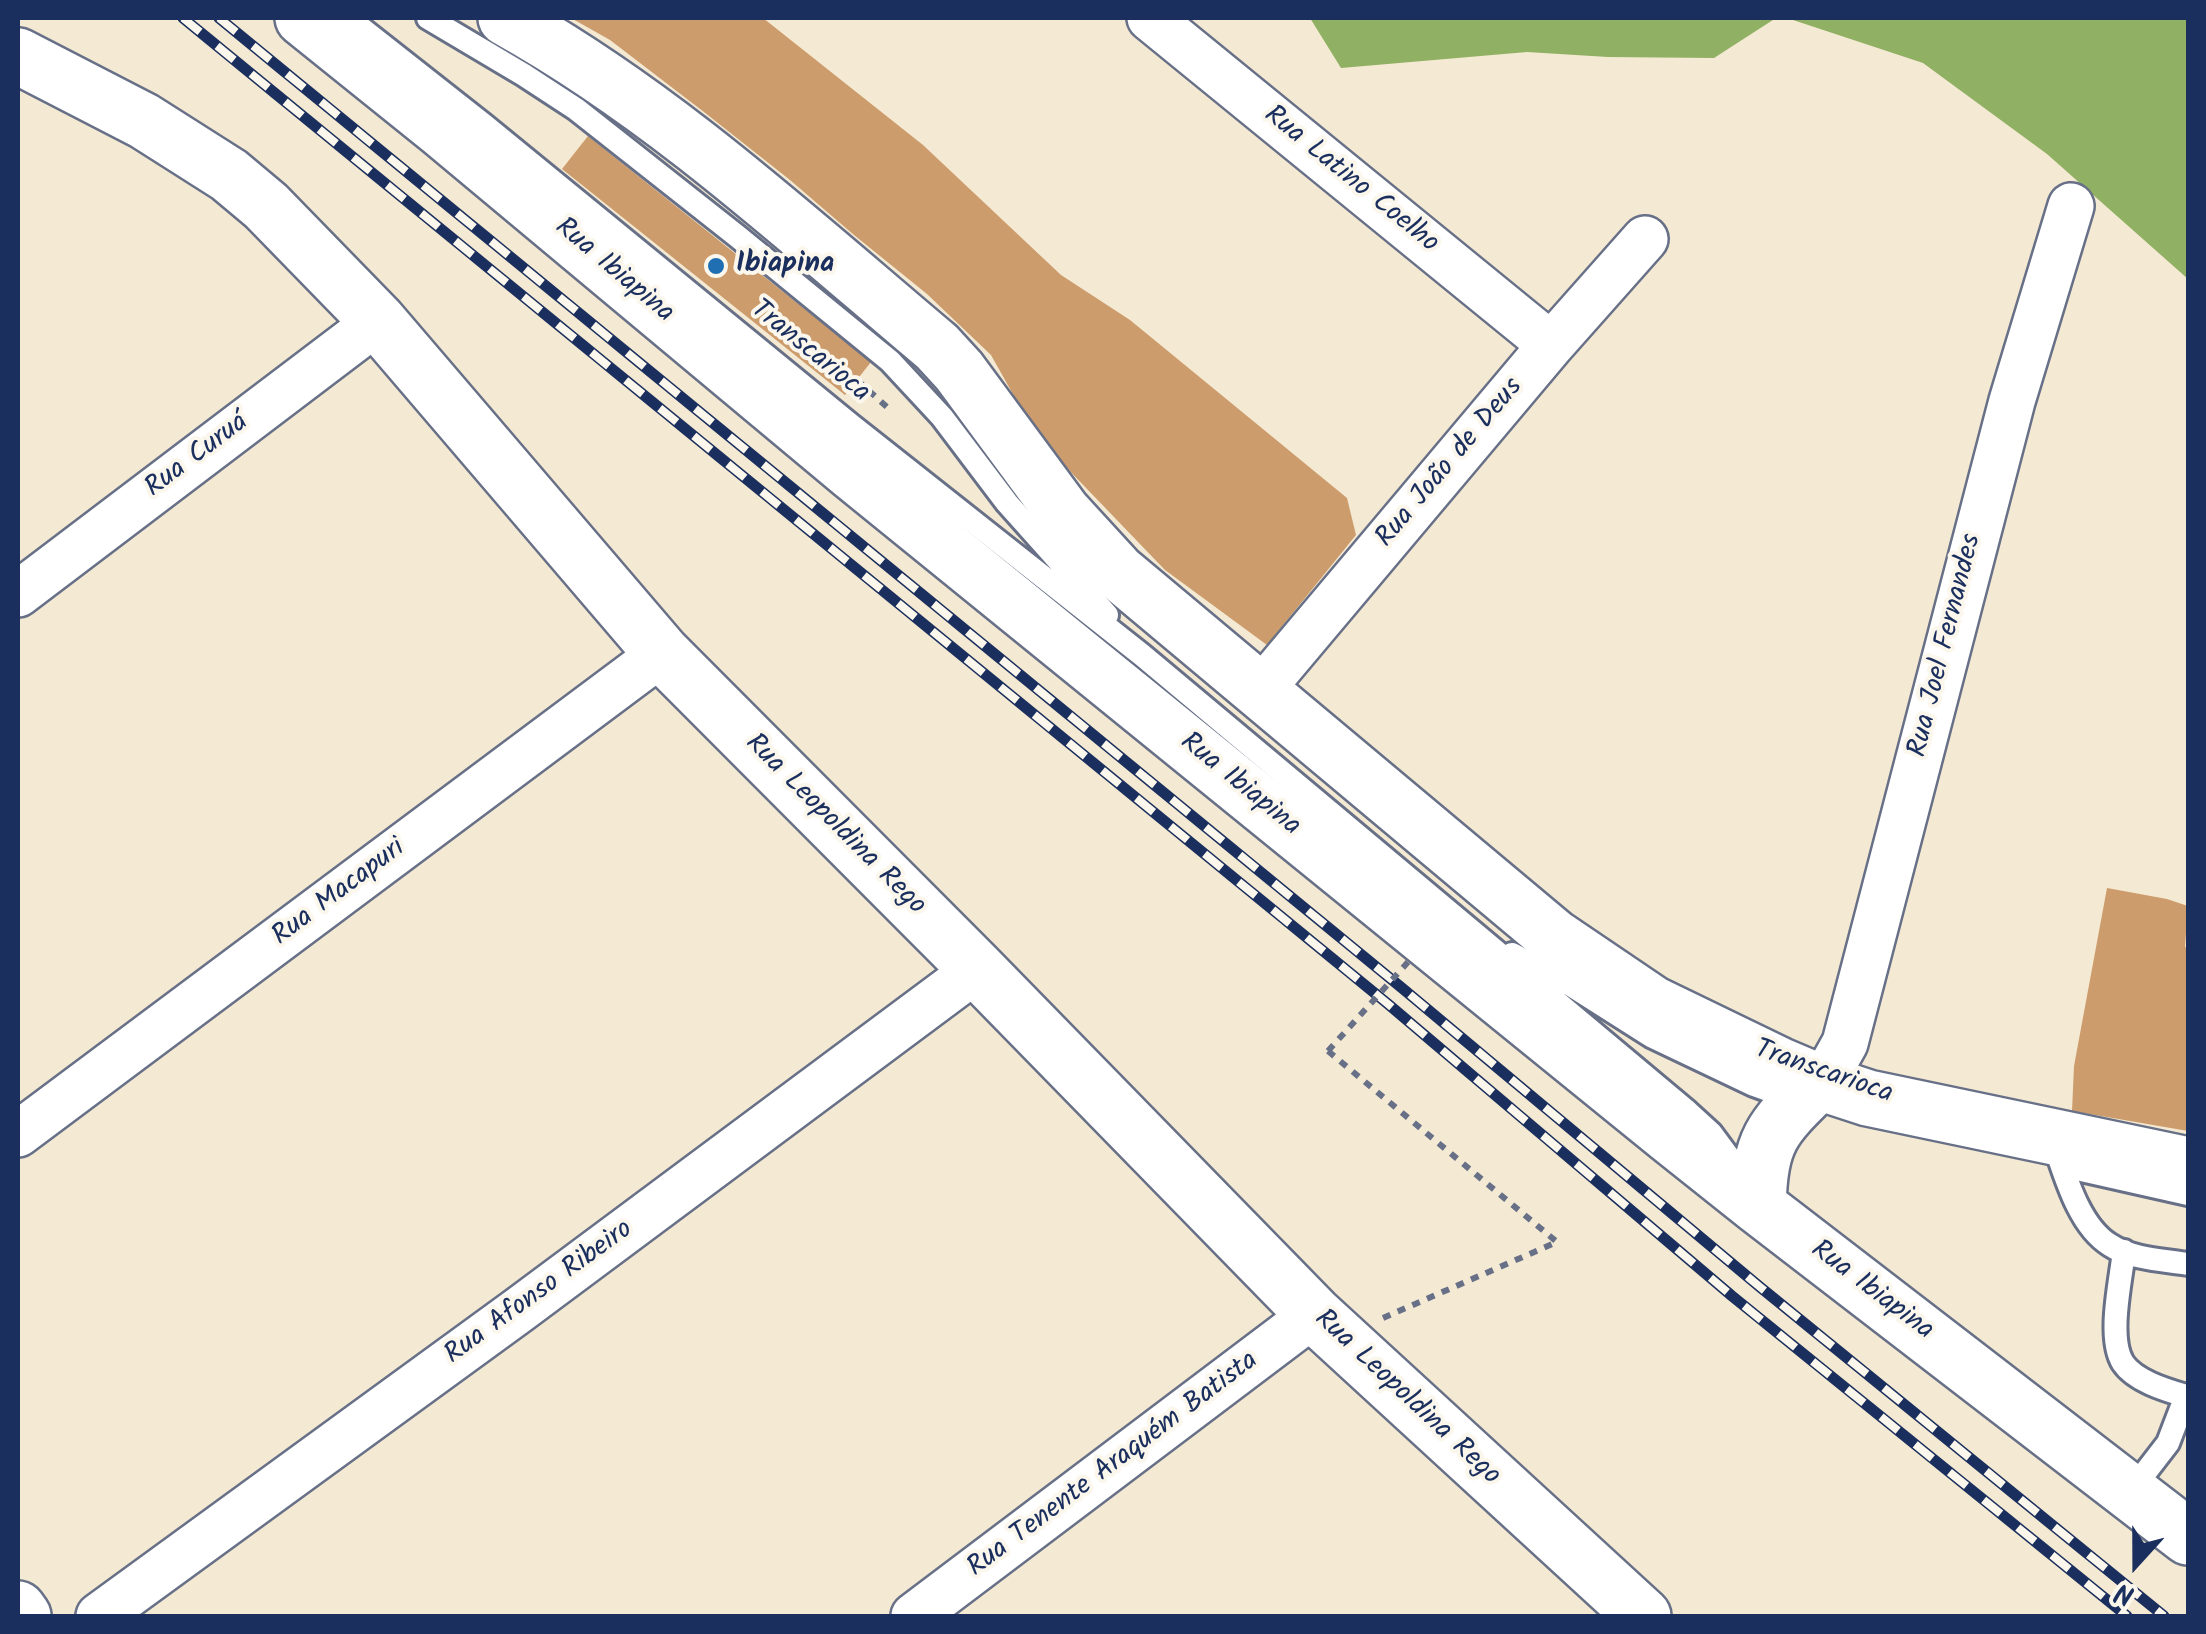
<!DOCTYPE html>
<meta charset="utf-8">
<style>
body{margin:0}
#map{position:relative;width:2206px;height:1634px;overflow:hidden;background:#f4e9d2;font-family:Kalam,sans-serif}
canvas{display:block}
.frame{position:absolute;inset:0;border:20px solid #1b2f5e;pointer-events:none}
.north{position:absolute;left:2086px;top:1514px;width:100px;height:100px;-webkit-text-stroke:8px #fbf7ec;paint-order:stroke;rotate:201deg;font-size:28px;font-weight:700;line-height:40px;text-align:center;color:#1b2f5e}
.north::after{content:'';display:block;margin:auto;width:35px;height:45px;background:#1b2f5e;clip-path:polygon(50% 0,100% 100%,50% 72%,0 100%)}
</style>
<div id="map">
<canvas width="2206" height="1634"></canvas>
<div class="frame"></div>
<div class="north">N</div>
</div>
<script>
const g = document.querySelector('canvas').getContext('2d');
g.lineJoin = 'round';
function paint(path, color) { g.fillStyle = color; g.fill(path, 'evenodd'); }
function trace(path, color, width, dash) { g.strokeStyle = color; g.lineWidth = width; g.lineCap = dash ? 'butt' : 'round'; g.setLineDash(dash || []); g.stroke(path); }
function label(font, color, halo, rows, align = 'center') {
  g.font = font + ' Kalam,sans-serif'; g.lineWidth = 8; g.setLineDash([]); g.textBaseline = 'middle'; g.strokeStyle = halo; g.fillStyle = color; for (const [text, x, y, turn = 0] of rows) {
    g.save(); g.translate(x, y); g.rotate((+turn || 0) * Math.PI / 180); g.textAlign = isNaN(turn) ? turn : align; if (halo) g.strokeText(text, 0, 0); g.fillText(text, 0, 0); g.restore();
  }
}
const forest = new Path2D(`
 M1310,18h466l-62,40 -106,-1 -81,-5 -186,16z
 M1787,18h401v261l-141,-125 -124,-91z`);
const building = new Path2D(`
 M571,18h192l160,127 138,130 69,45 217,178 9,37 -89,110 -102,-75 -128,-133 -46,-82 -64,-61 -73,-59 -64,-55 -86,-68 -94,-72z
 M588,136l283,226 -26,33 -283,-226z
 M2107,888l60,11 21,7 -3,41 3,1v183l-116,-20 2,-45z`);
const path = new Path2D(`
 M857,380l31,28
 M1328,1051l229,191 -174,76`);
const service = new Path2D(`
 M348,18l136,107 367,300 291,230 546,457 23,21 17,23
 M428,18l96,57 52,34 161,127 153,125 52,56 65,86 100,112
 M1512,954l54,28 85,54 103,49 44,16
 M2058,1155c10,30 24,73 52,90 21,14 54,15 78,19
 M2077,1169l111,25
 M2124,1251c-3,29 -17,87 -1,112 12,18 43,27 63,33l-18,47 -37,48`);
const minor = new Path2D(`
 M1150,18l401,327
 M18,594l360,-273
 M1260,691l291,-346 94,-106
 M1819,1082l11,-12 15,-27 167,-642 59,-195
 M18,1134l644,-481
 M99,1616l420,-306 458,-341
 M914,1616l400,-302`);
const tertiary = new Path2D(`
 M18,1609l5,7`);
const secondary = new Path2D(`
 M18,56l126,65 85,54 37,31 112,115 284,332 315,316 337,345 329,302`);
const primary = new Path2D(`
 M303,18l138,111 412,344 817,663 88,70 430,331
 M506,18c158,88 293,213 431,329l22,24 104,141 55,60 436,365 99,67 126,61 40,17 49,16 320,67
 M1758,1206c2,-68 14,-78 61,-124`);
const rail = new Path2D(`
 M183,18l1205,986 344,292 395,320
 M219,18l1183,970 358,299 404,329`);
const pathBridge = new Path2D(`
 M1328,1051l80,-89`);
const markers = [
 [716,266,10,"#1f6fb2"]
];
const streetNames = [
 ["Rua Latino Coelho",1350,181,39],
 ["Rua Ibiapina",613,272,40],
 ["Transcarioca",809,353,39],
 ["Rua Curuá",198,457,-37],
 ["Rua João de Deus",1451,464,-50],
 ["Rua Joel Fernandes",1947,646,-76],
 ["Rua Ibiapina",1239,786,39],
 ["Rua Leopoldina Rego",834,826,45],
 ["Rua Macapuri",340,894,-37],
 ["Transcarioca",1823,1074,19],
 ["Rua Ibiapina",1871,1292,37],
 ["Rua Afonso Ribeiro",540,1294,-36],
 ["Rua Leopoldina Rego",1406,1399,43],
 ["Rua Tenente Araquém Batista",1114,1466,-37]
];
const poiNames = [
 ["Ibiapina",736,266]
];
paint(forest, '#90b063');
paint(building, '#cd9c6c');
trace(service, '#677087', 28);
trace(minor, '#677087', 50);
trace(tertiary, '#677087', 60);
trace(secondary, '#677087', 60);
trace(primary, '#677087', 60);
trace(path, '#677087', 6, [8, 8]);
trace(service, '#fff', 22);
trace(minor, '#fff', 45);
trace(tertiary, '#fff', 55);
trace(secondary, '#fff', 55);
trace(primary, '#fff', 55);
trace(rail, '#1b2f5e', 11);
trace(rail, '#fbf7ec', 8, [22]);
trace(pathBridge, '#677087', 6, [8, 8]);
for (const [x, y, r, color] of markers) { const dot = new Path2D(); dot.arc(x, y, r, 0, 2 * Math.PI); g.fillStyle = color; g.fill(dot); trace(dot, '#fbf7ec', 4); }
label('28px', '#1b2f5e', '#fbf7ec', streetNames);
label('bold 28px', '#1b2f5e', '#fbf7ec', poiNames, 'left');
</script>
